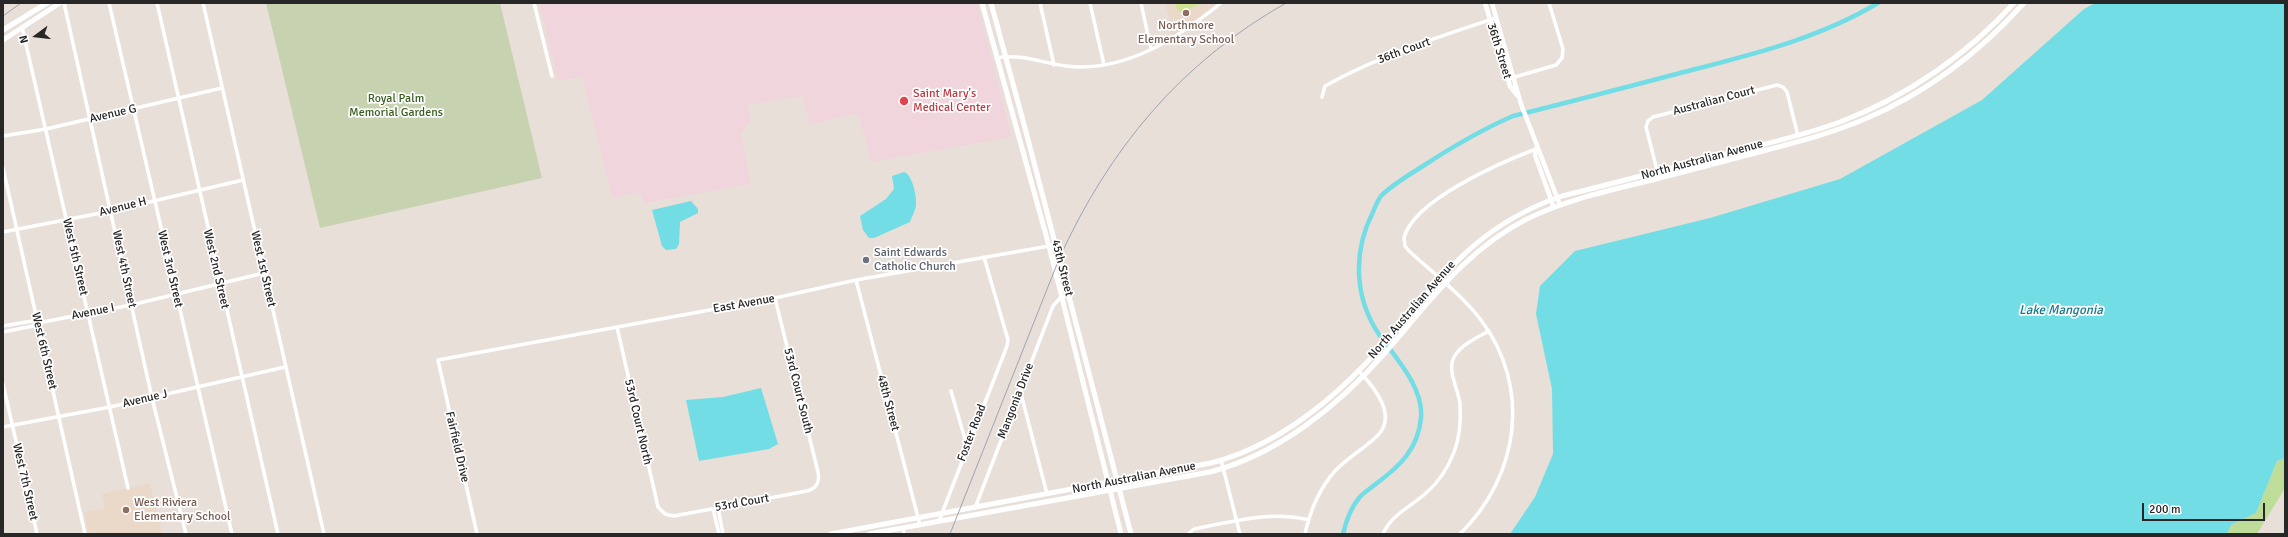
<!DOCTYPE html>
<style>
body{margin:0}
#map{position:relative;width:2288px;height:537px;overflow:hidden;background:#e9dfd9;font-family:Signika,sans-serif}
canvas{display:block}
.frame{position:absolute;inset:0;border:4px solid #272727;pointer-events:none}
.north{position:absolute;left:16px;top:16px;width:40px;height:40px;-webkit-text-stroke:3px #fff;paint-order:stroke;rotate:255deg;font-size:11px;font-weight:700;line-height:16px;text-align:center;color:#272727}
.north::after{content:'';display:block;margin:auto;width:14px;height:18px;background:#272727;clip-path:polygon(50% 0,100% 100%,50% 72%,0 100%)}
.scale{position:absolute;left:2142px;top:503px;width:123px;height:18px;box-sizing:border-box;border:2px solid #272727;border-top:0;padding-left:5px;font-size:12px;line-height:14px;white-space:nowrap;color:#272727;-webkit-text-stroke:3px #fff;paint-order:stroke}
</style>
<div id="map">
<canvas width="2288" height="537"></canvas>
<div class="frame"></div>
<div class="north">N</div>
<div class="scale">200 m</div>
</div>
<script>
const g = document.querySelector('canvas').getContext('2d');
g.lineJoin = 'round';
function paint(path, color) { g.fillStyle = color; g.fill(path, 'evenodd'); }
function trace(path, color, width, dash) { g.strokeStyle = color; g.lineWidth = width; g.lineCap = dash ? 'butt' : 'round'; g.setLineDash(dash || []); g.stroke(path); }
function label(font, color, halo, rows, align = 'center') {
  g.font = font + ' Signika,sans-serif'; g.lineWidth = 3.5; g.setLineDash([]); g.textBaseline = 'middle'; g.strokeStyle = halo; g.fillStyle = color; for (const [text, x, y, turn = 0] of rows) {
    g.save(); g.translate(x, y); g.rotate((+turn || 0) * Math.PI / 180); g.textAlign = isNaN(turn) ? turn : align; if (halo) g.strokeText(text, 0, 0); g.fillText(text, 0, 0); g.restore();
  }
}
const education = new Path2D(`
 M1165,3h52l-44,33z
 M150,483l12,51h-73l-5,-22 21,-4 -3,-14z`);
const medical = new Path2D(`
 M539,3h438l35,134 -141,25 -13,-49 -48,12 -8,-29 -54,9 3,15 -10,13 10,51 -107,19 -4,-10 -28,5 -30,-121 -24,4z`);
const green = new Path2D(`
 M2285,458v30l-28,46h-30l4,-9 25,-12 21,-52z`);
const cemetery = new Path2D(`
 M266,3h234l42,175 -222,50z`);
const pitch = new Path2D(`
 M1175,3h26l-19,10 -3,-1z`);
const water = new Path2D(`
 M2095,3h190v455l-8,3 -21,52 -25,12 -4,9h-717l25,-37 18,-43 -1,-65 -16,-75 4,-28 35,-35 135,-33 130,-39 142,-79 102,-91z
 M904,172c8,2 13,24 12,32 0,6 -4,12 -6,18l-36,16h-5l-6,-8 -3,-14 26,-17 8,-10 -2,-13z
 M691,201l7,8v4l-18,9 -1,22 -3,5 -10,1 -4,-4 -10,-36z
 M761,388l17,56 -9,5 -70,12 -13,-61 37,-3z`);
const canal = new Path2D(`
 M1343,534c3,-13 7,-25 16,-36 4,-5 12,-10 18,-15 23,-17 41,-34 44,-65 3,-31 -27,-62 -43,-85 -24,-37 -25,-82 -5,-121 2,-5 5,-12 8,-16 12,-12 28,-21 42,-30 29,-19 58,-36 90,-50 57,-14 114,-29 171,-44 66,-17 134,-33 194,-69`);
const minor = new Path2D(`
 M64,3l88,395 34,136
 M109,3l123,531
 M157,3l121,531
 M203,3l121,531
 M534,3l18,73
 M1040,3l14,62
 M1090,3l14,62
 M1141,3l10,46
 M22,27l106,461
 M996,58c24,-5 46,5 70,8 59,7 112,-28 155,-63
 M1508,79l48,-14 6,-7 1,-9 -14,-46
 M1322,97l3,-11c54,-30 113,-49 171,-68
 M3,136l43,-7 176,-41
 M3,168l82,366
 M1659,178l-13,-51 2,-6 5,-4 124,-32 6,2 4,5 11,44
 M3,232l108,-21 132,-31
 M856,280l64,245
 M3,326l29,-5 6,2
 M617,327l41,180 7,7 9,2 133,-25c10,-3 13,-9 11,-19l-43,-174
 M3,332l30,-6 5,-3 93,-18 133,-32
 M3,384l34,150
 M1020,390l27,104
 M951,391l16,55
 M3,427l107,-20 175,-40
 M1221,460l19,74
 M718,508l5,26
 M975,508l78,-202 8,-9
 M713,509l6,25
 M939,521l68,-175 1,-6 -24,-83
 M903,528l1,6
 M477,534l-39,-174 337,-62 81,-18 193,-34
 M1188,534l6,-5c38,-7 76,-19 115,-9
 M1305,534c5,-23 14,-45 30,-63 12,-13 27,-21 40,-33 25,-21 -1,-51 -17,-68
 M1383,534c8,-19 27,-27 42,-40 13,-11 23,-26 29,-42 6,-15 7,-32 6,-48 -2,-17 -15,-36 -4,-50 7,-10 22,-17 33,-23
 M1460,534c59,-58 72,-146 21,-214 -20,-26 -48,-47 -72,-69l-4,-5 -1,-8c9,-38 98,-76 132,-89`);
const tertiary = new Path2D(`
 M1485,3l25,83 7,9
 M1492,3l29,101 39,101
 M1536,149l-1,6 19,53`);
const secondary = new Path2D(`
 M982,3l67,243 72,288
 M991,3l34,125 106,406
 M3,30l44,-27
 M3,40l57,-37
 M831,534l380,-71c62,-16 117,-59 160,-105 63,-69 97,-130 191,-162 53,-13 106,-27 159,-41 40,-10 81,-19 119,-33 66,-25 127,-67 174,-119
 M869,534l341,-62c67,-17 128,-66 174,-118 44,-50 81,-104 143,-135 40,-20 85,-29 129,-40 36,-9 72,-19 107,-28 35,-9 69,-18 102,-32 61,-26 115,-67 159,-116`);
const rail = new Path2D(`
 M3,16l18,-13
 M950,534l109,-275c50,-110 121,-196 227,-256`);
const markers = [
 [1186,13,4,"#8d6e63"],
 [904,101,5,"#e0444e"],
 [866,260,4,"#6b7280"],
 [126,510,4,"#8d6e63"]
];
const educationNames = [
 ["Northmore",1186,26],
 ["Elementary School",1186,40],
 ["West Riviera",134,503,"left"],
 ["Elementary School",134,517,"left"]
];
const streetNames = [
 ["36th Court",1404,51,-20],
 ["36th Street",1499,51,73],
 ["Australian Court",1714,101,-15],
 ["Avenue G",113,114,-13],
 ["North Australian Avenue",1702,160,-15],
 ["Avenue H",123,207,-14],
 ["West 5th Street",75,257,77],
 ["45th Street",1062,268,76],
 ["West 4th Street",124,269,78],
 ["West 3rd Street",170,269,77],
 ["West 2nd Street",216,269,77],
 ["West 1st Street",263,269,77],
 ["East Avenue",744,304,-10],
 ["North Australian Avenue",1412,310,-49],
 ["Avenue I",93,312,-11],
 ["West 6th Street",44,351,77],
 ["53rd Court South",798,391,76],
 ["Avenue J",145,399,-13],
 ["Mangonia Drive",1016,401,-69],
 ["48th Street",888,403,75],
 ["53rd Court North",638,422,77],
 ["Foster Road",972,433,-69],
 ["Fairfield Drive",457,447,77],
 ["North Australian Avenue",1134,478,-11],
 ["West 7th Street",25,482,77],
 ["53rd Court",742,503,-10]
];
const healthNames = [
 ["Saint Mary's",913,94],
 ["Medical Center",913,108]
];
const parkNames = [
 ["Royal Palm",396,99],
 ["Memorial Gardens",396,113]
];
const worshipNames = [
 ["Saint Edwards",874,253],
 ["Catholic Church",874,267]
];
const waterNames = [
 ["Lake Mangonia",2061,311]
];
paint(education, '#ead9c9');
paint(medical, '#f0d6dc');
paint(green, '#bddd98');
paint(cemetery, '#c7d2b1');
paint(pitch, '#d1e394');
paint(water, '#72dde5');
trace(canal, '#72dde5', 4.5);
trace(minor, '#fff', 3.5);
trace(tertiary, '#fff', 4.5);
trace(secondary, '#fff', 5);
trace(rail, '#9da3b0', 1);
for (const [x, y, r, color] of markers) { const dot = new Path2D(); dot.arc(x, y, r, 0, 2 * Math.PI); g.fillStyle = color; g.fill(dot); trace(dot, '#fff', 1.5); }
label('12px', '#785e54', '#fff', educationNames);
label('12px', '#272727', '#fff', streetNames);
label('12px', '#be3a42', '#fff', healthNames, 'left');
label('12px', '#375e1d', '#fff', parkNames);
label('12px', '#5b616d', '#fff', worshipNames, 'left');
label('italic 13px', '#167b8c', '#fff', waterNames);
</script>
